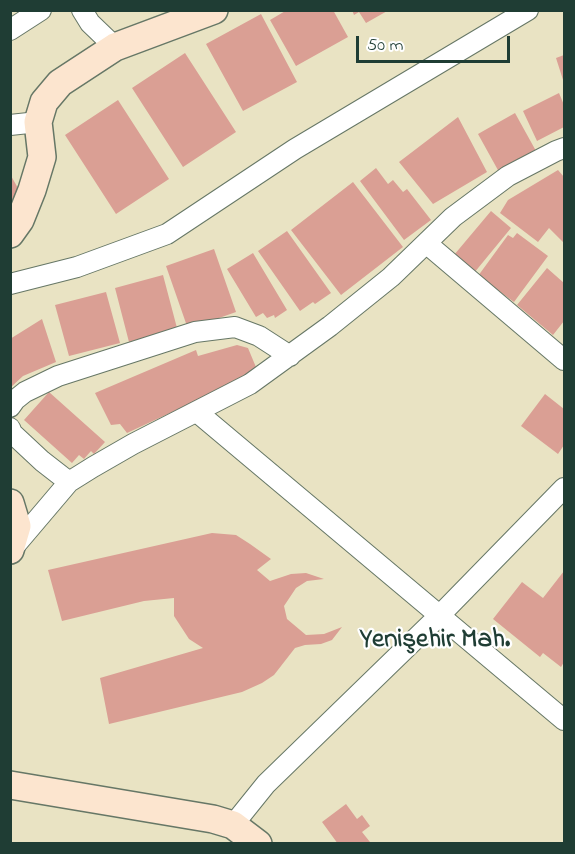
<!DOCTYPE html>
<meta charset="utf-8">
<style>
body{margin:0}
#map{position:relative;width:575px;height:854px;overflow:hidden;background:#e9e3c3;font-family:"Indie Flower",sans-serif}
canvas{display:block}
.frame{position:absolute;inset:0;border:12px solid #1f3d34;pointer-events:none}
.scale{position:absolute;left:356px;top:36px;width:154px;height:27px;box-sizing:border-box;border:3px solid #1f3d34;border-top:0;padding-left:8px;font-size:18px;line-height:21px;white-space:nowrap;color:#1f3d34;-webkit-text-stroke:4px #fff;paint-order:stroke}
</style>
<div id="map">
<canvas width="575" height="854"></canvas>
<div class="frame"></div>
<div class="scale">50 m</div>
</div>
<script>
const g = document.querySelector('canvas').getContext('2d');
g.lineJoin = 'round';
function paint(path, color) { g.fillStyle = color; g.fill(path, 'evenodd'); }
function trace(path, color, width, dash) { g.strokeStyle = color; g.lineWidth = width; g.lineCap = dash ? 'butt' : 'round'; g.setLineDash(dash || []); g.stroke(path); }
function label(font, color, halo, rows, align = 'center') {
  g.font = font + ' "Indie Flower",sans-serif'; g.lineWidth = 4.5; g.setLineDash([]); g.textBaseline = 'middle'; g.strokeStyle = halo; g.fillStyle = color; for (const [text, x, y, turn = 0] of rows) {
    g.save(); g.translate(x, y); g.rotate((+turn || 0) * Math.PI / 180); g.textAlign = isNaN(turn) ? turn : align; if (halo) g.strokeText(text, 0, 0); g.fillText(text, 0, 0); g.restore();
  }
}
const building = new Path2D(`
 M287,10h46l15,27 -52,29 -26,-46z
 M352,10h37l-23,13 -7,-11 -5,3z
 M261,14l36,68 -54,29 -37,-67z
 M185,53l51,79 -53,35 -51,-79z
 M564,55v28l-8,-25z
 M559,93l5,12v22l-27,14 -14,-30z
 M118,100l51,79 -53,35 -51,-79z
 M515,113l21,38 -37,21 -21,-38z
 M458,117l29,55 -54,32 -34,-42z
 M376,168l12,16 5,-4 10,12 4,-3 24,31 -27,20 -44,-59z
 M558,170l6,7v66l-15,-15 -11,14 -38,-29 8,-13z
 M10,174l9,16 -9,24z
 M353,182l50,65 -62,48 -50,-65z
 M491,211l20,17 -37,45 -20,-18z
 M287,231l44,62 -16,11 -2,-2 -13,9 -42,-60z
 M517,233l31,23 -34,46 -36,-26 30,-41 5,3z
 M214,249l22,63 -48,17 -22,-63z
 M253,253l34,57 -12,8 -1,-3 -7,3 -4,-5 -7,4 -29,-48z
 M547,268l17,15v38l-11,14 -36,-30z
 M163,275l14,53 -48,14 -14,-54z
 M106,292l14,51 -51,13 -14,-51z
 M42,319l14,43 -33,14 -13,12v-49z
 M237,345l11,3 10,24 -131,61 -7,-9 -9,1 -16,-32 101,-43 2,6z
 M49,392l56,50 -11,12 -3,-3 -7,8 -5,-4 -7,8 -48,-43z
 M545,394l19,15v36l-6,9 -37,-28z
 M212,533l24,2 14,9 21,15 -14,11 13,11 21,-7 15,-1 18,6 -17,2 -11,7 -12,18 3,13 19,16 18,-1 18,-7 -10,13 -11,4 -16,1 -10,3 -21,27 -12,8 -20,9 -133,32 -9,-46 103,-30 -14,-9 -15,-23v-18l-30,3 -82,20 -14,-51z
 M564,571v91l-3,5 -18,-14 -3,4 -47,-38 29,-37 21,16z
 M346,804l11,15 5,-4 8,11 -8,6 8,10 -2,2h-30l-16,-22z`);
const street = new Path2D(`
 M82,10l8,13 25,24
 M10,30l31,-20
 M10,125l28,-3
 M426,243l138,117
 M10,284l67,-17 90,-33 128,-85 233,-139
 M10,407l5,-7 10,-8 33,-16 137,-44 40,-5 24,9 31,20
 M197,412l367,308
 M10,428l2,5 30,28 27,21
 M13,548l56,-66 24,-15 40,-23 117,-60 80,-58 61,-49 62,-60 55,-41 48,-25 8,-3
 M233,825l33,-41 174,-169 124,-127`);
const secondary = new Path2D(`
 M10,234l10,-14 12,-30 10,-33 -4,-35 6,-20 16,-19 55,-36 99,-37
 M10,503l7,23 -7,24
 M10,785l203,34 20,6 25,19`);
const districtNames = [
 ["Yenişehir Mah.",435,642]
];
paint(building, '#da9f94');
trace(street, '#676', 22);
trace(secondary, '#676', 30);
trace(street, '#fff', 20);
trace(secondary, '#fce5cf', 27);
label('bold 27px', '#1f3d34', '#fff', districtNames);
</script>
